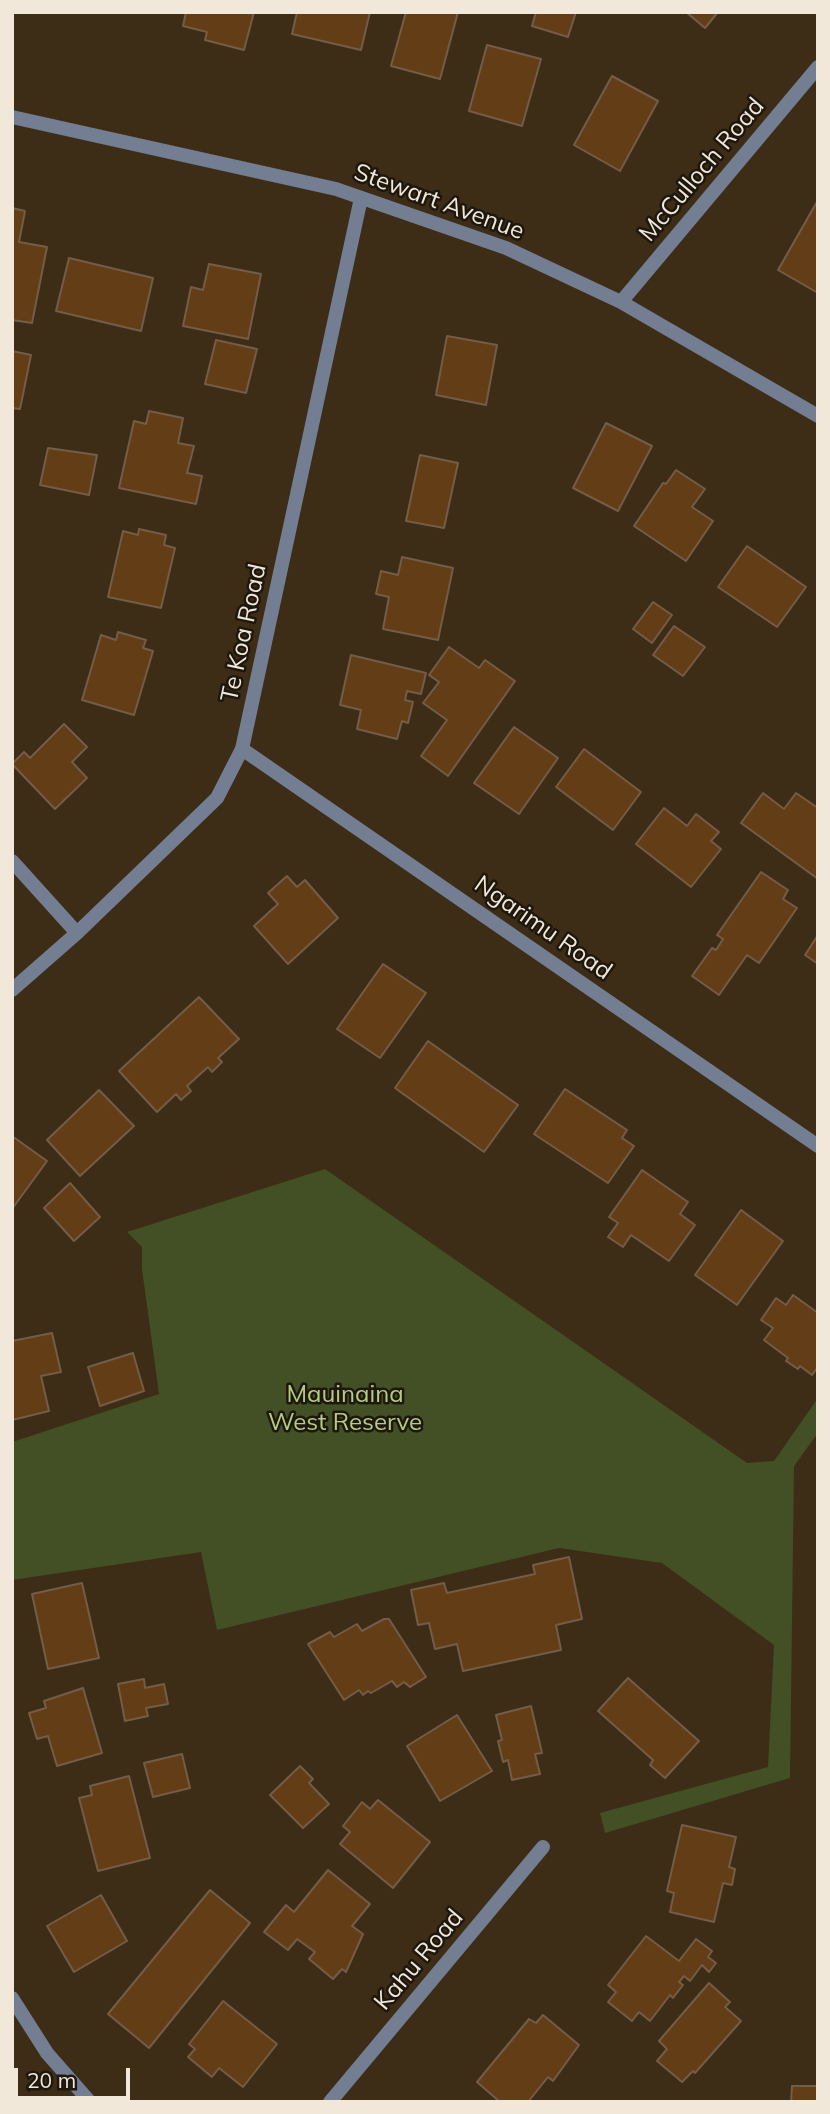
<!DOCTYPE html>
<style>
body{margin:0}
#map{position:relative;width:830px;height:2114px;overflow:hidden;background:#3d2d16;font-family:Mulish,sans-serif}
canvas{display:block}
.frame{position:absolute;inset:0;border:14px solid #f2e8da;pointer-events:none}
.scale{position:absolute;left:14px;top:2068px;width:116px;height:32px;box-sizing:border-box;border:4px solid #f2e8da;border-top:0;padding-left:9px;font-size:21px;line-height:24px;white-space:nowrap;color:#f2e8da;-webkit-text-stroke:5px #1e170d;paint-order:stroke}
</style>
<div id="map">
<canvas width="830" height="2114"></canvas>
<div class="frame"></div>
<div class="scale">20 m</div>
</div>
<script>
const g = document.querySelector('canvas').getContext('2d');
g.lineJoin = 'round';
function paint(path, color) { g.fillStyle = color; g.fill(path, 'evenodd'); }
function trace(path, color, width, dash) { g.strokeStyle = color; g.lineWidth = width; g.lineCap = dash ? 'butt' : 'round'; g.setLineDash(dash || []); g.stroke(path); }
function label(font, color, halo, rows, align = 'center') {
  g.font = font + ' Mulish,sans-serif'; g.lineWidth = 5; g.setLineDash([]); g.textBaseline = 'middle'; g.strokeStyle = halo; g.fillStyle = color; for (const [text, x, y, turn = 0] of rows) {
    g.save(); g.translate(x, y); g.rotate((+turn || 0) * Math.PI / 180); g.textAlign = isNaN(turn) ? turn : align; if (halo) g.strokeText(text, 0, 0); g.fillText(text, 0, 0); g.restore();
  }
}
const green = new Path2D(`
 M325,1169l422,294 27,-2 44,-63v35l-24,33 -4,312 -185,55 -5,-20 168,-46 6,-122 -112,-82 -103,-15 -342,82 -16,-78 -189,28v-138l147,-48 -17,-125v-22l-15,-15z`);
const building = new Path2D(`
 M186,12h68l-10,38 -39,-10 2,-8 -24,-6z
 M297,12h73l-9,38 -69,-16z
 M406,12h52l-18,67 -49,-13z
 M536,12h40l-8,25 -36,-11z
 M686,12h32l-13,16z
 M487,45l54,14 -19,67 -53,-15z
 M612,76l46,25 -38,70 -46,-26z
 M818,200v93l-40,-23z
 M12,208l13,3 -6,31 28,5 -15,76 -20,-3z
 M69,258l84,20 -12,53 -85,-20z
 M209,264l52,10 -13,65 -65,-13 8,-39 12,3z
 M447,336l50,9 -11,60 -50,-10z
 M216,340l41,9 -11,44 -41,-9z
 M12,351l19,4 -11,54 -8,-1z
 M149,411l34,7 -5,25 16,3 -7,27 15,3 -6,28 -77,-16 15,-67 12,3z
 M606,423l46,23 -34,65 -45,-23z
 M48,448l49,7 -8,40 -49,-10z
 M420,455l38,8 -14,65 -38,-7z
 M676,470l29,19 -13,18 21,14 -27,40 -52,-35 29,-43 3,1z
 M139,529l27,6 -2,10 11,3 -14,60 -53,-11 15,-66 15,4z
 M747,546l59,41 -29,40 -59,-40z
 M402,557l51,11 -15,72 -55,-11 6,-32 -13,-3 5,-23 17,4z
 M653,602l19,13 -20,28 -19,-14z
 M674,626l31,21 -22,29 -30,-21z
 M118,632l28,8 -3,8 10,3 -19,64 -52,-15 19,-65 15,5z
 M449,647l30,21 6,-8 30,21 -67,95 -27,-20 26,-36 -24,-17 16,-21 -10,-7z
 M351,655l75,18 -5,21 -14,-3 -2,9 8,2 -5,21 -6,-2 -5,18 -40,-10 4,-19 -21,-5z
 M64,724l23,23 -15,15 15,16 -32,31 -43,-45 12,-12 6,6z
 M514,727l44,31 -39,56 -45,-31z
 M584,749l57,43 -28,38 -57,-43z
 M763,793l21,16 12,-16 22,15v71l-77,-56z
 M664,808l23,18 9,-12 23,18 -8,9 10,8 -30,38 -55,-43z
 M761,872l27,18 -5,9 14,9 -38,55 -12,-8 -28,40 -27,-19 20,-28 4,2 7,-11 -6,-4z
 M287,876l10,11 8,-7 33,38 -50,46 -34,-38 24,-22 -10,-11z
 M818,935v29l-13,-9z
 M383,964l43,29 -46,65 -43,-29z
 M199,997l40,42 -21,19 4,4 -10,10 -4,-5 -21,19 4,5 -10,9 -5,-6 -19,18 -38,-41z
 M428,1041l90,64 -34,47 -89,-64z
 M565,1089l62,41 -5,8 12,8 -26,37 -74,-49z
 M99,1090l35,36 -54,50 -33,-36z
 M12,1136l35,25 -35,48z
 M642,1170l46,32 -8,12 15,11 -26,36 -38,-26 -8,12 -15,-10 10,-14 -9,-6z
 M70,1183l30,34 -26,24 -30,-33z
 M741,1210l42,31 -46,64 -42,-30z
 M793,1295l25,18v54l-6,8 -12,-9 -2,3 -12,-8 2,-3 -24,-18 9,-12 -12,-8 15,-22 10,7z
 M52,1333l9,39 -20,4 8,35 -37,9v-79z
 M133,1353l11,38 -44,15 -12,-39z
 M569,1557l13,62 -26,6 5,25 -98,21 -6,-27 -22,5 -6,-26 -11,2 -7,-35 33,-7 3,10 88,-19 -2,-9z
 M82,1583l17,75 -51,11 -16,-75z
 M384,1619h5l37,58 -16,10 -6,-5 -7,5 -5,-6 -21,12 -3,-2 -5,4 -4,-5 -15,10 -36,-56 22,-12 4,5 23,-13 5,7z
 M628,1678l71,63 -34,37 -15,-13 3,-5 -55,-49z
 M144,1679l1,9 19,-4 4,20 -22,4 2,8 -23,5 -7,-37z
 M83,1688l19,65 -45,13 -9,-30 -11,3 -8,-26 17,-5 -2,-7z
 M531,1706l11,47 -7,1 5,20 -28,6 -4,-20 -5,2 -5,-21 4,-1 -6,-25z
 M457,1715l35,56 -52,30 -33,-55z
 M182,1754l8,34 -37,9 -9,-34z
 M300,1766l13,13 -4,4 20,21 -26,24 -33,-33z
 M129,1776l21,82 -52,13 -19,-73 13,-3 -2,-9z
 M378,1800l52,42 -37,46 -53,-44 10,-12 -7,-6 19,-24 8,7z
 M682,1825l54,12 -7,30 6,2 -3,16 -9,-2 -9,39 -44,-10 4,-19 -7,-2z
 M328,1870l42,34 -18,22 11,8 -17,38 -4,-3 -9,10 -24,-20 6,-7 -18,-13 -9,11 -24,-18 22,-27 8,7z
 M210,1890l40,33 -101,125 -41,-34z
 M101,1895l26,46 -53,31 -27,-46z
 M646,1936l33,25 17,-22 16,12 -4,6 8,6 -7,9 -7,-7 -12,16 -6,-5 -5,6 4,3 -10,13 -3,-3 -20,26 -11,-9 -7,9 -24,-19 8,-10 -8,-7z
 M709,1983l21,19 -5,5 16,14 -46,52 -2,-2 -11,11 -25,-21 10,-12 -8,-8z
 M223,2001l54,43 -34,43 -24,-19 -7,9 -24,-20 7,-8 -6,-5z
 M543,2015l36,30 -26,36 -5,-4 -20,25h-28l-23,-20 52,-63 7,4z
 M792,2086h26v16h-27z`);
const street = new Path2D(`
 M12,117l324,72 170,59 115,54 197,114
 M621,302l197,-235
 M242,749l576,397
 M12,861l65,72
 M12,990l65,-57 140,-135 25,-49 119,-551
 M12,1998l35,55 43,49
 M330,2102l213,-255`);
const streetNames = [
 ["McCulloch Road",702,170,-50],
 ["Stewart Avenue",439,202,20],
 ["Te Koa Road",244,633,-78],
 ["Ngarimu Road",543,928,35],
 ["Kahu Road",419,1960,-50]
];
const parkNames = [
 ["Mauinaina",345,1395],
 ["West Reserve",345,1423]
];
paint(green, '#434f25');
paint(building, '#633d16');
trace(building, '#735c48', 2);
trace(street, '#747e93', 14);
label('24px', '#f2e8da', '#1e170d', streetNames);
label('24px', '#b4cc7f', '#1e170d', parkNames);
</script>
